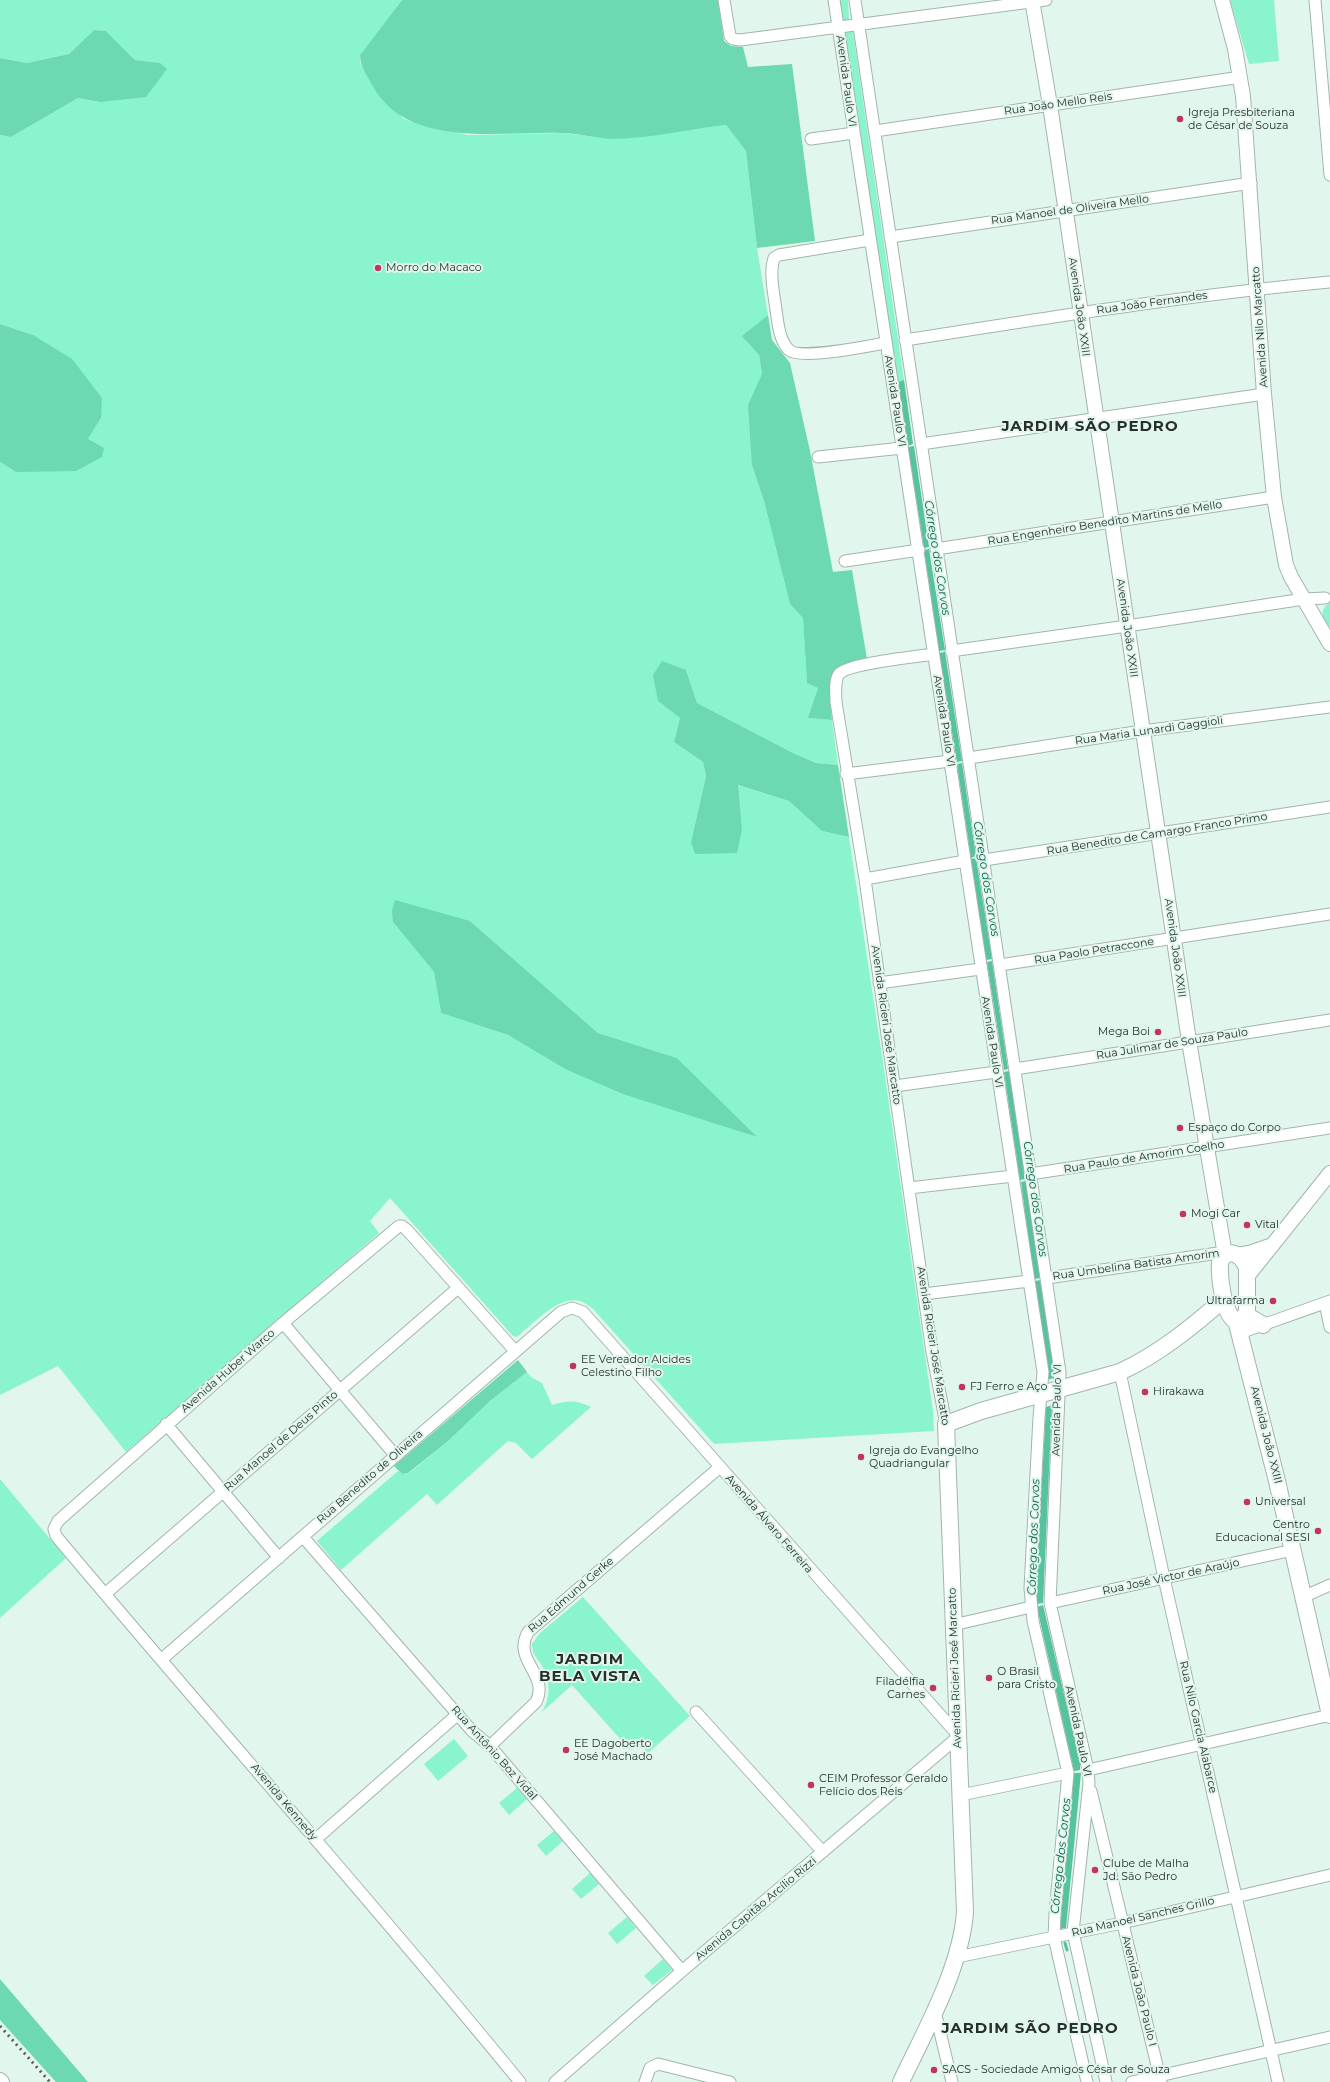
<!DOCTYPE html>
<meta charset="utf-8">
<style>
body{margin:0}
canvas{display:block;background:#e1f6ec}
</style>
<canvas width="1330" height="2082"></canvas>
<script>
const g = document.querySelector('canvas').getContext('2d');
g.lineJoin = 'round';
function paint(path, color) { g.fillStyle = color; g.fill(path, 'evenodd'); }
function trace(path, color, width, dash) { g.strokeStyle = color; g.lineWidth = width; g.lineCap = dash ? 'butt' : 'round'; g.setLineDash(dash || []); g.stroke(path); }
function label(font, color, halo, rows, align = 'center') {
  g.font = font + ' Montserrat,sans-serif'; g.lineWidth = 4; g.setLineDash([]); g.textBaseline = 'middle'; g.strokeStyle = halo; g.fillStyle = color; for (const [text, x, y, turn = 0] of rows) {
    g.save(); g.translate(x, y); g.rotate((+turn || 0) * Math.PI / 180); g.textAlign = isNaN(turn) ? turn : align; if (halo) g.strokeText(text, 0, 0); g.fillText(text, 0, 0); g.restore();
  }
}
const green = new Path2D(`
 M0,0h402l-42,55v7l15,28 29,29 26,9 38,7 94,-2 52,6 112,-14 20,26 11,97 11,67 -25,21 16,19 3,19 -10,91 12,36 26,103 13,14 4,64 11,6 -9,30 23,2 6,45 -22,-2 -23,-10 -96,-50 -11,-33 -28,31 22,17 -6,24 29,20 3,14 -15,66 51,-13 -5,-44 52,16 33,30 27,6 36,239 48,335 1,20 -220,13 -121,-135c-4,-3 -9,-7 -13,-8 -22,-6 -47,23 -63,36l-4,-1 -123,-138 -20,23 9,12 -253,219 -68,-86 -58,29v-933l16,10 72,-33 13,-21 -68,-83 -33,-11v-189l11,2 67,-39 22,4 60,-39 -25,-3 -29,-29 -12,-1 -25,24 -42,9 -27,-5zM470,921l128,112 79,25 79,79 -191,-68 -57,-34 -67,-22 -7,-41 -41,-50z
 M840,0h8l1,20h-6z
 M1230,0h44l5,61 -30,3z
 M846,31l7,1 51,348 -6,2 -54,-349z
 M1330,602v24c-10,-6 -10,-17 0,-24z
 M527,1372l4,5 11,6 10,22c15,-5 25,-5 39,2l-59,52 -16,-16 -8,-2 -71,64 -10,-11 -86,76 -24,-29 81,-70 4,3 7,-1 38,-31 43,-41z
 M0,1479l66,79 -66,60z
 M583,1597l107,119 -42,37 -9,-10 -9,7 -58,-65 -30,27c9,-15 9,-32 -1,-48 -5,-7 -9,-10 -9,-20l8,-11z
 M454,1739l14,17 -30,25 -14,-17z
 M517,1788l10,11 -18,16 -10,-12z
 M554,1831l9,10 -17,15 -9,-11z
 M590,1873l9,11 -18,15 -9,-10z
 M627,1917l9,11 -19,16 -9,-11z
 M663,1959l9,11 -19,15 -9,-9z`);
const forest = new Path2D(`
 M402,0h316l6,41 7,5 12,1 5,20 44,-3 23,177 -58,7 -11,-97 -20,-26c-37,4 -75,13 -111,14 -18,0 -36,-6 -54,-6 -60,-2 -154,17 -189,-48 -5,-10 -12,-19 -12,-30z
 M94,30l12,1 29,29 25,3 7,6 -21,28 -46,5 -22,-4 -67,39 -11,-2v-77l27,5 42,-9z
 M768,315l4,25 18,23 20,88 23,121 19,-2 15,89c-10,2 -23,3 -29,11 -9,13 -7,36 -6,50l-24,-2 10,-30 -11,-5 -4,-65 -13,-14 -26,-103 -12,-36 -4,-60 14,-31 -3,-19 -17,-19z
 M0,324l33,11 39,24 30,39 -1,20 -13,21 16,9 -2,9 -26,14 -60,1 -16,-10z
 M662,661l24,9 11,33 96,50 23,10 22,2 11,72 -27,-6 -33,-30 -51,-16 4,44 -5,24 -42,1 -4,-12 15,-66 -3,-14 -29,-20 6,-24 -22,-17 -5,-26z
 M395,900l75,21 128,112 79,25 80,79 -134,-43 -58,-25 -57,-34 -67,-22 -7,-41 -41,-50 -1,-11z
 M518,1360l9,12 -37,29 -43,41 -39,31 -6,1 -8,-8z
 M0,1979l88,103h-32l-56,-62z`);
const water = new Path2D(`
 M904,380l9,64 -5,2 -10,-64z
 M914,446l15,101 -5,1 -16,-101z
 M929,549l16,101 -6,1 -15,-101z
 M945,652l17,109 -5,1 -18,-109z
 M962,763l14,93 -5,2 -14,-94z
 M976,858l16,101 -6,1 -15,-101z
 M992,961l16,108 -4,1 -17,-108z
 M1009,1071l16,108 -5,1 -16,-108z
 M1026,1181l14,97 -6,1 -13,-97z
 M1041,1280l13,89v9l-8,2 -11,-99z
 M1052,1405l-9,198 -6,1 -1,-15 10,-182z
 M1043,1605l37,157v8l-6,1 -36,-159 -1,-5z
 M1074,1773h7l-15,155 -6,1z`);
const stream = new Path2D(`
 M1065,1943l2,7`);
const minor = new Path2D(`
 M724,0l6,36 3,3 7,1 306,-40
 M834,0l209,1372 -4,45 -9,171 3,33 35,152 -13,141 -1,23 33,145
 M855,0l205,1372 -10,231 38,167 1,13 -16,149 33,150
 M1315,0l15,175
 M875,131l366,-54
 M811,139l43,-6
 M890,237l361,-54
 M870,240l-91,15 -5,3c-5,15 0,36 2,52 2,13 3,30 13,40 10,10 80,-4 96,-7
 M905,340c142,-22 283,-45 425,-58
 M921,444l343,-50
 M818,457l84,-9
 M936,549l338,-52
 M845,561l74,-11
 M951,651l176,-25 177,-27 21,-1
 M933,654c-17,3 -85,9 -94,20 -5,7 -3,20 -3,28l29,177 67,473 14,72
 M969,758l173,-27 188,-24
 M846,774l104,-13
 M984,860l346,-53
 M865,879l100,-18
 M1000,965l330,-51
 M879,983l101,-14
 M1015,1069l315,-49
 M895,1086l101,-14
 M1030,1174l300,-46
 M909,1188l104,-12
 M1047,1278l178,-26
 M924,1294l105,-13
 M1325,1303l5,24
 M283,1323l112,132
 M1240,1333l90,-32
 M515,1351l-108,-121 -5,-4h-3l-116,97 -225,198 -4,8 2,7c153,183 313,361 464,546
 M1120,1372l44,206 114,504
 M166,1424l113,134
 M303,1537l169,194 18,15 192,225
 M105,1594l353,-306
 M1303,1597l27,-12
 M1050,1603l243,-53
 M953,1625l78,-18
 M162,1659l399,-347 11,-4 11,4 374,422
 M696,1712l127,140
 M490,1746l46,-44c14,-28 -24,-41 -8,-70l192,-165
 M1088,1770l242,-55
 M1091,1791l70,291
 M961,1795l107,-22
 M316,1839l142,-125
 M957,1957l165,-34 208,-48
 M935,2011l17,71
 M555,2082l127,-111 276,-234
 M645,2082l5,-14 8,-4 72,18
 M1132,2082l198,-45`);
const tertiary = new Path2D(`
 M1032,0l18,105 139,936 36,214
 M1222,0l13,49 8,47 21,298 10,103 12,68 5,12 39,67
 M1237,1255l12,-2 23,-8
 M1246,1278l84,-105
 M0,2080l2,2`);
const secondary = new Path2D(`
 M1229,1253c9,0 15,7 18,15v43c-2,7 -7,10 -14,8 -10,-10 -14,-42 -13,-57l3,-5z
 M1246,1315l17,10
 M1236,1320l41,161 53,234
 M901,2082c24,-51 60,-114 64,-170l-19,-488 35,-13 139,-39c39,-18 72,-45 104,-73`);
const rail = new Path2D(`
 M0,2026l50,56`);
const markers = [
 [1180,119,4,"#c03362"],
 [378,268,4,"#c03362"],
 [1158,1032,4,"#c03362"],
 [1180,1128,4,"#c03362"],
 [1183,1214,4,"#c03362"],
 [1247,1225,4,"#c03362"],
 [1273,1301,4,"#c03362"],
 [573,1366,4,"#c03362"],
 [962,1387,4,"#c03362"],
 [1145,1392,4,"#c03362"],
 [861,1457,4,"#c03362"],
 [1247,1502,4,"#c03362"],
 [1318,1531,4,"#c03362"],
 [989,1678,4,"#c03362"],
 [933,1688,4,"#c03362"],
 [566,1750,4,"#c03362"],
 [811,1785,4,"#c03362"],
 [1095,1870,4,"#c03362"],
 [934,2070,4,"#c03362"]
];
const streetNames = [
 ["Avenida Paulo VI",846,81,82],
 ["Rua João Mello Reis",1058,104,-8],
 ["Rua Manoel de Oliveira Mello",1070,210,-8],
 ["Rua João Fernandes",1152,303,-8],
 ["Avenida João XXIII",1079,307,82],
 ["Avenida Nilo Marcatto",1260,327,-94],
 ["Avenida Paulo VI",895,401,81],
 ["Rua Engenheiro Benedito Martins de Mello",1105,523,-9],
 ["Avenida João XXIII",1127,628,82],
 ["Avenida Paulo VI",944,721,81],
 ["Rua Maria Lunardi Gaggioli",1149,731,-8],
 ["Rua Benedito de Camargo Franco Primo",1157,834,-9],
 ["Avenida João XXIII",1175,948,82],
 ["Rua Paolo Petraccone",1094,951,-9],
 ["Avenida Ricieri José Marcatto",886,1025,82],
 ["Avenida Paulo VI",992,1042,81],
 ["Rua Julimar de Souza Paulo",1172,1044,-9],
 ["Rua Paulo de Amorim Coelho",1144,1157,-9],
 ["Rua Umbelina Batista Amorim",1136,1265,-8],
 ["Avenida Ricieri José Marcatto",933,1346,81],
 ["Avenida Huber Warco",228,1371,-41],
 ["Avenida Paulo VI",1057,1410,-89],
 ["Avenida João XXIII",1266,1435,76],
 ["Rua Manoel de Deus Pinto",281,1441,-41],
 ["Rua Benedito de Oliveira",370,1477,-41],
 ["Avenida Álvaro Ferreira",769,1524,49],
 ["Rua José Victor de Araújo",1171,1577,-12],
 ["Rua Edmund Gerke",571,1595,-41],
 ["Avenida Ricieri José Marcatto",955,1668,-92],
 ["Rua Nilo Garcia Alabarce",1198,1727,77],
 ["Avenida Paulo VI",1078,1731,78],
 ["Rua Antônio Boz Vidal",494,1753,48],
 ["Avenida Kennedy",284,1802,50],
 ["Avenida Capitão Arcílio Rizzi",756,1909,-40],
 ["Rua Manoel Sanches Grillo",1143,1917,-13],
 ["Avenida João Paulo I",1139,1991,76]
];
const poiNames = [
 ["Igreja Presbiteriana",1188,113],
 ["de César de Souza",1188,126],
 ["Morro do Macaco",386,268],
 ["Mega Boi",1150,1032,"right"],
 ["Espaço do Corpo",1188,1128],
 ["Mogi Car",1191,1214],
 ["Vital",1255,1225],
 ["Ultrafarma",1265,1301,"right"],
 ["EE Vereador Alcides",581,1360],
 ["Celestino Filho",581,1373],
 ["FJ Ferro e Aço",970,1387],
 ["Hirakawa",1153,1392],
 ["Igreja do Evangelho",869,1451],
 ["Quadriangular",869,1464],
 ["Universal",1255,1502],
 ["Centro",1310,1525,"right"],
 ["Educacional SESI",1310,1538,"right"],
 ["O Brasil",997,1672],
 ["para Cristo",997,1685],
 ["Filadélfia",925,1682,"right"],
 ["Carnes",925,1695,"right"],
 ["EE Dagoberto",574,1744],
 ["José Machado",574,1757],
 ["CEIM Professor Geraldo",819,1779],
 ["Felício dos Reis",819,1792],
 ["Clube de Malha",1103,1864],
 ["Jd. São Pedro",1103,1877],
 ["SACS - Sociedade Amigos César de Souza",942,2070]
];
const waterNames = [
 ["Córrego dos Corvos",937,558,81],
 ["Córrego dos Corvos",986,879,81],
 ["Córrego dos Corvos",1035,1199,82],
 ["Córrego dos Corvos",1034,1537,-88],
 ["Córrego dos Corvos",1061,1856,-84]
];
const districtNames = [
 ["JARDIM SÃO PEDRO",1090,427],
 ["JARDIM",590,1660],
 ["BELA VISTA",590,1677],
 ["JARDIM SÃO PEDRO",1030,2029]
];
paint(green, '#8af4cc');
paint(forest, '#6cd9b1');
paint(water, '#55c39c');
trace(stream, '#55c39c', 3);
trace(minor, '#a2b5ad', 13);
trace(tertiary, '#a2b5ad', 16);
trace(secondary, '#a2b5ad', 18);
trace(minor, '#fff', 11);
trace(tertiary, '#fff', 14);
trace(secondary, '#fff', 16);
trace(rail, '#57625e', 3, [2, 4]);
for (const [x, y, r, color] of markers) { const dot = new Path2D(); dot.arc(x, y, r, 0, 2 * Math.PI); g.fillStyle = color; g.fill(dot); trace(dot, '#e1f6ec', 1.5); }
label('11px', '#272f2c', '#e1f6ec', streetNames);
label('11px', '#272f2c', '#e1f6ec', poiNames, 'left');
label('italic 12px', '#0a644a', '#e1f6ec', waterNames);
g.letterSpacing = '1px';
label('bold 15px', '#272f2c', '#e1f6ec', districtNames);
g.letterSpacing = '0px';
</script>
